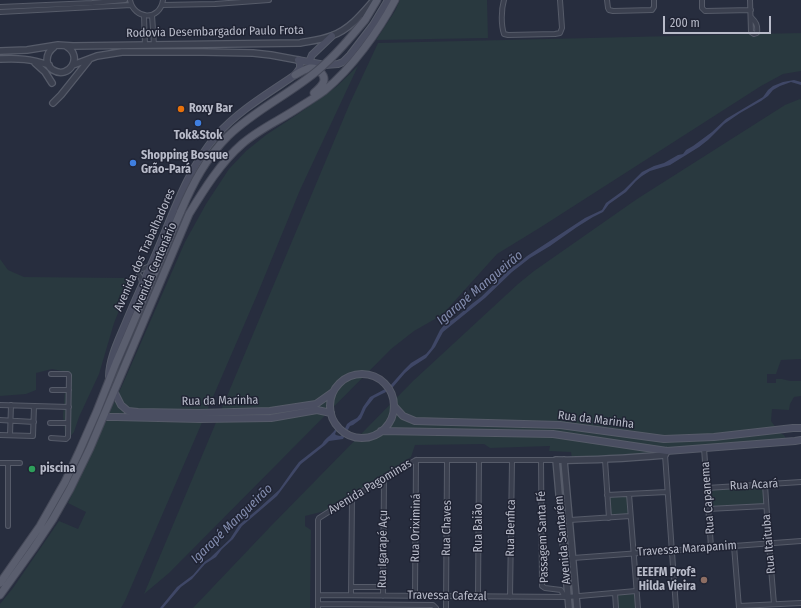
<!DOCTYPE html>
<meta charset="utf-8">
<style>
body{margin:0}
#map{position:relative;width:801px;height:608px;overflow:hidden;background:#272d3e;font-family:"Fira Sans Condensed",sans-serif}
canvas{display:block}
.scale{position:absolute;left:663px;top:16px;width:108px;height:18px;box-sizing:border-box;border:2px solid #b8bbc9;border-top:0;padding-left:5px;font-size:12px;line-height:14px;white-space:nowrap;color:#b8bbc9;-webkit-text-stroke:3px #202434;paint-order:stroke}
</style>
<div id="map">
<canvas width="801" height="608"></canvas>
<div class="scale">200 m</div>
</div>
<script>
const g = document.querySelector('canvas').getContext('2d');
g.lineJoin = 'round';
function paint(path, color) { g.fillStyle = color; g.fill(path, 'evenodd'); }
function trace(path, color, width, dash) { g.strokeStyle = color; g.lineWidth = width; g.lineCap = dash ? 'butt' : 'round'; g.setLineDash(dash || []); g.stroke(path); }
function label(font, color, halo, rows, align = 'center') {
  g.font = font + ' "Fira Sans Condensed",sans-serif'; g.lineWidth = 3; g.setLineDash([]); g.textBaseline = 'middle'; g.strokeStyle = halo; g.fillStyle = color; for (const [text, x, y, turn = 0] of rows) {
    g.save(); g.translate(x, y); g.rotate((+turn || 0) * Math.PI / 180); g.textAlign = isNaN(turn) ? turn : align; if (halo) g.strokeText(text, 0, 0); g.fillText(text, 0, 0); g.restore();
  }
}
const green = new Path2D(`
 M400,0h87l1,38 -112,2 19,-29z
 M801,33v38l-18,3 -22,12 -220,141 -44,27 -55,61 -28,16 -23,18 -222,224 -25,21 206,-491 28,-60z
 M358,66l-58,124 -43,105 -132,306 -4,7h-121v-4l13,-16 46,-67 19,8 8,-17 -18,-9 57,-124 60,-137 21,-38 23,-35 17,-18 20,-16 32,-21 38,-27z
 M800,99l1,1v259l-20,1 -5,14h-9v9h9v-4h6l8,2h11v15l-7,1 -4,7 -1,6 -17,-1 -1,12 9,12 4,2 4,7 -123,11 -93,6 -1,-7 -22,-1 1,-5 -60,2 -6,-4 -69,1 -4,12 -86,54 -20,5v10l6,4 -1,78h-117l77,-81 143,-146 105,-97 16,-13 103,-72 148,-94z
 M0,259l8,11 16,7 100,1 6,5 -16,40 -15,51 -20,43 -5,15 -6,7 -3,-6 -2,-17 2,-26 2,-7v-11l-15,-3 -16,4v17l-10,4 -26,2z
 M765,485l1,21 -58,3 -1,-21z
 M629,494l1,22 -21,2 -2,-23z
 M636,591l2,17h-22l-1,-15z`);
const water = new Path2D(`
 M794,80l7,2v3l-10,-3 -11,4 -7,4 -5,6 -7,5 -21,12 -16,11 -16,16 -9,7 -29,18 -20,6 -8,5 -6,5 -10,11 -17,12 -6,8 -10,5 -16,10 -27,19 -20,12 -18,14 -27,26 -42,34 -8,15 -9,11 -14,9 -7,6 -12,14 -7,5 -12,6 -8,10 -5,11 -8,6 -3,1 -7,13 -14,2 -4,4 -24,19 -24,32 -35,30 -9,13 -11,10 -6,8 -11,7 -13,15 -11,8 -18,21h-3l17,-21 16,-12 11,-13 6,-4 20,-19 9,-14 19,-16 21,-19 14,-20 6,-8 23,-18c4,-7 12,-10 15,-18v4l-2,4 1,1 4,1 2,-1 5,-11 4,-3 6,-3 3,-4 3,-7 7,-10 19,-10 15,-17 7,-7 15,-9 5,-6 9,-18 4,-5 11,-7 18,-15 8,-6 30,-29 8,-5 8,-7 58,-38 17,-8 4,-7 18,-13 18,-18 12,-6 10,-3 14,-8 5,-1 3,-4 7,-4 19,-14 14,-13 37,-22 5,-7 5,-4 10,-4z`);
const minor = new Path2D(`
 M130,0c4,20 30,21 33,0
 M504,0c-3,10 -3,25 0,34l4,1 47,-1 5,-1 2,-5 -2,-28
 M607,0l1,8 1,2 4,1 39,-1 2,-3v-7
 M702,0v8l3,3 46,-1
 M750,0l1,32 3,2 3,-1c1,-8 -1,-11 -6,-16
 M162,5l53,-1 54,-4
 M0,7l92,-4 33,-3
 M0,12l131,-7
 M152,15l2,30
 M144,16l1,29
 M140,270l10,-4
 M139,275l2,3 1,5
 M51,374h17l1,1 -1,62 -2,2 -15,-1
 M52,390h17
 M0,405l69,2
 M0,420l34,2
 M50,423h18
 M0,435l33,1 1,-30
 M10,435l1,-30
 M704,448l7,99
 M665,455l11,153
 M416,460h140
 M541,460l1,126 3,2 16,2 4,7
 M605,460l4,58
 M0,463h20
 M8,463v63
 M765,485l4,59 5,60
 M707,488l94,-6
 M629,494l9,114
 M607,495l60,-3
 M708,509l58,-3
 M570,520l60,-4
 M734,546l5,62
 M573,558l228,-17
 M351,587h32
 M615,593l1,15
 M318,595l250,2 68,-6
 M351,595l1,-98
 M383,596l1,-117
 M415,596l1,-136
 M478,597l1,-137
 M510,597l2,-137
 M318,604l115,1 3,3
 M739,606l62,-3
 M318,608v-88l1,-2 33,-21 64,-37
 M446,608l1,-148`);
const tertiary = new Path2D(`
 M54,47c-4,3 -7,7 -7,13 0,4 3,8 6,10 16,10 31,-14 13,-24
 M0,51l27,-1 31,-5 15,1 227,-3c10,-2 21,-3 31,-7 18,-6 31,-22 43,-36
 M0,59c19,-1 30,0 49,6
 M35,63l10,9 7,11
 M73,65l24,-9 25,-4h81l50,1 18,2 27,5
 M53,103l8,-8 28,-35
 M564,460l13,148
 M569,608l-13,-148c36,1 73,-2 109,-5l2,-4`);
const secondary = new Path2D(`
 M298,60l27,5 13,-1 5,-2 7,-7 23,-30 15,-25
 M309,62l3,-7 20,-19
 M330 406a32 32 0 1 1 64 0a32 32 0 1 1-64 0Z
 M109,377c0,-19 10,-38 17,-55 9,-22 19,-43 28,-64 18,-41 32,-87 62,-122 22,-25 51,-42 79,-61l5,-7v-5l-2,-3
 M114,391l7,14 7,6 10,1 61,1 71,-2 46,-7 17,-12
 M394,406l9,10 12,5 145,4 104,14 50,-2 79,-9h8
 M103,417h14l83,2 71,-1 46,-8 14,3
 M381,431l172,3 114,17 128,-10 6,-1`);
const primary = new Path2D(`
 M365,20l12,-20
 M295,75c5,-3 10,-6 15,-7 7,-1 17,7 13,15 -2,4 -6,7 -9,10
 M0,583l40,-57 25,-44 14,-30 18,-41 19,-48 65,-152
 M0,595l33,-46 20,-30 17,-30 20,-41 99,-234c14,-23 32,-52 53,-70 17,-15 38,-24 56,-36 9,-6 18,-11 26,-17 28,-23 54,-59 71,-91`);
const primaryBridge = new Path2D(`
 M181,211c12,-28 25,-53 47,-75 27,-26 60,-41 89,-65 18,-15 33,-33 48,-51`);
const markers = [
 [181,109,4,"#e8710a"],
 [198,123,4,"#3f7fe0"],
 [133,163,4,"#3f7fe0"],
 [32,469,4,"#2e9e5b"],
 [704,580,4,"#8d6e63"]
];
const streetNames = [
 ["Rodovia Desembargador Paulo Frota",215,32,-1],
 ["Avenida dos Trabalhadores",145,250,-66],
 ["Avenida Centenário",155,267,-67],
 ["Rua da Marinha",220,401,-1],
 ["Rua da Marinha",596,420,7],
 ["Rua Acará",754,485,-3],
 ["Avenida Pagominas",370,487,-31],
 ["Rua Capanema",708,498,-94],
 ["Rua Oriximiná",416,528,-89],
 ["Rua Chaves",447,528,-89],
 ["Rua Baião",479,528,-90],
 ["Rua Benfica",511,528,-89],
 ["Passagem Santa Fé",543,537,-92],
 ["Avenida Santarém",563,540,-95],
 ["Rua Itaituba",769,544,-95],
 ["Rua Igarapé Açu",383,549,-89],
 ["Travessa Marapanim",687,549,-4],
 ["Travessa Cafezal",447,596,1]
];
const poiNames = [
 ["Roxy Bar",189,109],
 ["Tok&Stok",198,136,"center"],
 ["Shopping Bosque",141,156],
 ["Grão-Pará",141,170],
 ["piscina",40,469],
 ["EEEFM Profª",696,573,"right"],
 ["Hilda Vieira",696,587,"right"]
];
const waterNames = [
 ["Igarapé Mangueirão",480,288,-40],
 ["Igarapé Mangueirão",232,524,-44]
];
paint(green, '#29393f');
paint(water, '#3f4766');
trace(minor, '#565b69', 6);
trace(tertiary, '#565b69', 8);
trace(secondary, '#565b69', 8);
trace(primary, '#454958', 9);
trace(minor, '#3b404f', 4);
trace(tertiary, '#3b404f', 5.5);
trace(secondary, '#4a4e61', 6);
trace(primary, '#5a5e6e', 7);
trace(primaryBridge, '#454958', 9, []);
trace(primaryBridge, '#5a5e6e', 7);
for (const [x, y, r, color] of markers) { const dot = new Path2D(); dot.arc(x, y, r, 0, 2 * Math.PI); g.fillStyle = color; g.fill(dot); trace(dot, '#202434', 1.5); }
label('12px', '#b8bbc9', '#202434', streetNames);
label('bold 12px', '#b8bbc9', '#202434', poiNames, 'left');
label('italic 13px', '#828cae', '#202434', waterNames);
</script>
